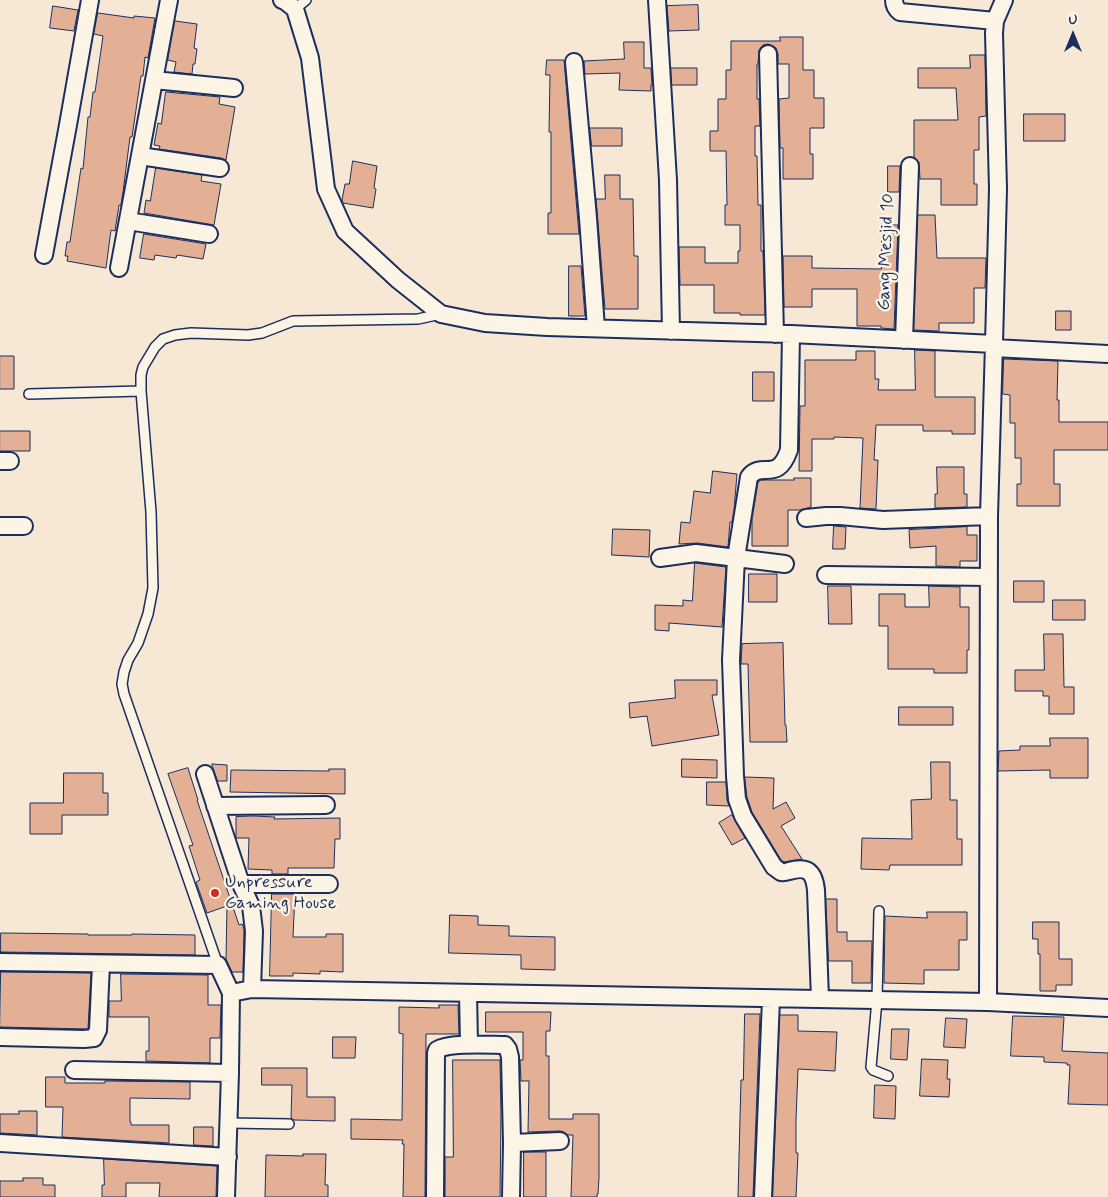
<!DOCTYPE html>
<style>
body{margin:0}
#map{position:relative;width:1108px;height:1197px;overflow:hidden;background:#f7e7d5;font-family:Mynerve,sans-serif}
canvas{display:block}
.north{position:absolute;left:1048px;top:10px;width:50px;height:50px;-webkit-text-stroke:4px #fcf5e5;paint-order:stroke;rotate:0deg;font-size:14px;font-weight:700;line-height:20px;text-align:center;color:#1b2f5e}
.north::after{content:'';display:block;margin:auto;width:18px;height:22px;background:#1b2f5e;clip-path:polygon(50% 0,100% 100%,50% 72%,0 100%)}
</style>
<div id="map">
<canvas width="1108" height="1197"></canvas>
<div class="north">U</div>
</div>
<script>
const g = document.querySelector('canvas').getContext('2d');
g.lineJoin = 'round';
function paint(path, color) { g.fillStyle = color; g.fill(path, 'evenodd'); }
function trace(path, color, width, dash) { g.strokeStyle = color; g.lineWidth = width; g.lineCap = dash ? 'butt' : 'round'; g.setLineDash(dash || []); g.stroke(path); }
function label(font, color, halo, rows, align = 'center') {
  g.font = font + ' Mynerve,sans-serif'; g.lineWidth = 4.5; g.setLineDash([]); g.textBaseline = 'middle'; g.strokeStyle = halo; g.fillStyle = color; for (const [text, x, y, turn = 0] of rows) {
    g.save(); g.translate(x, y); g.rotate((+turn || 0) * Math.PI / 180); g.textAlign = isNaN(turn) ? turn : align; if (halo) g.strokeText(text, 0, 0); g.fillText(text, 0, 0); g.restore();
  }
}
const building = new Path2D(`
 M698,5l1,25 -30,1 -2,-25z
 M53,6l25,4 -4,21 -24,-3z
 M98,13l36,5v-2l21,2 -7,40 -3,-1 -2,19h-2l-9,61h-2l-7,55 -2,13h-2l-4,26 -4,-1 -5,38 -39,-7 1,-5h-3l2,-14h3l11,-74 2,1 5,-52h2l3,-25h2l8,-56 -9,-2z
 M175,21l22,3 -3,24 3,1 -2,15h-2l-1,10 -18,-2 2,-10 -8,-2z
 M780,37h23v33h11v28h10v30h-14v26h3v25h-30v-31h-3l-1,-49 10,-1v-34h-11v-10l-2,-6 -3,-2 -5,-2 -5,1 -4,5 -1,14h-1v35h2l1,27h-5v30h2l1,49h3v46h2l2,64h-25v-2h-26v-28h-34l-1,-38h26v16h33v-12h2v-26h-15v-20h2l-1,-54h-16v-20h8v-32h8v-29h5v-29h49z
 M624,42h20v26h7l1,17h-1v6l-32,-1 1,-17 -35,1 -1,-13 40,-2z
 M970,55h15l1,61 -7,1v33h-5v34h3v21h-36v-26h-21l-1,-17 -5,-5v-37h44l-2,-32h-38v-20h52z
 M547,60h17l15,174h-31v-21h3v-81h-2l1,-57h-4z
 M671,68h26v17h-25z
 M166,92l54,5 -1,7 16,3 -9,53 -5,-2 -62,-9 1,-3 -6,-1 4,-22 3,1z
 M1024,114h41v27h-41z
 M590,128h32v18h-30z
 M353,161l24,5 -3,22 2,1 -3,19 -30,-5 -1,-3 3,-16h4z
 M888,166h12l-1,26h-11z
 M156,168l46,7 -1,6 20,3 -7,41 -70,-12 2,-13 4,1z
 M605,175h15v24h13l1,57h4v53h-33l-9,-110h9z
 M918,215h17l2,43h49l-1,30h-11v35h-35v8l-25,-1z
 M882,225h16l-4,104 -13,-1v-2h-24v-37h-45v18h-28l-1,-51h29v12l69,1z
 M144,234l62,10 -3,15 -26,-4 -1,3 -21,-3 -1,5 -14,-2z
 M569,266h12l4,50h-16z
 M1056,311h15v19h-15z
 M915,350l20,1v46h40v37h-23v-3h-29v-6h-47l-2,35h4l-2,49 -16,-1 3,-70 -29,-1v2h-22v32h-13l1,-65h5v-46h51v-9h19v28h4l-1,11h37z
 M0,356h14v33h-14z
 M1004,359l54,2 -1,39h2v22h49v28h-54v34h6v22h-43v-22h4v-26h-6v-35h-5v-28l-7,-1z
 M753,372h21v29h-21z
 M0,431h30v20h-30z
 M937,467h27v27h3v13l-32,1v-14h2z
 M713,471l24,3 -3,36 -2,12h-2l-2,25 -31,-4 -18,1 2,-22 9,1 4,-32 16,2z
 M794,478h17v29l-11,3h-12v36h-36v-27l6,-37 3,-2h33z
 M834,526l12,1 -1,22h-12z
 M967,527v8h10v26h-17v6l-24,-1v-20l-26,2 -1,-18z
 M613,529l37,1 -1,27 -37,-2z
 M695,563l31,4 -4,60 -53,-4v8l-14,-1v-25l28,1v-6l9,1z
 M749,574h28v28h-28z
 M1014,581h30v21h-30z
 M828,586h23l1,38h-23z
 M929,586l31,1v20h9v43h-2v23h-33v-4h-46v-43h-9v-32h26v13h24z
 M1053,600h32v20h-32z
 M1044,634h19l1,53h10v27h-25v-18h-6v-5h-28v-21h29z
 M783,643l2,82h1l1,17h-37l-2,-78h-7l1,-20z
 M675,680h42v15h-5l7,40 -67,11 -5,-30 -17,2 -1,-15 46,-5z
 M899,707h54v18h-54z
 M1050,738h38v40h-38v-8l-52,1 1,-20 21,-1v-4h30z
 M682,759l35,1v18l-35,-1z
 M931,762h19v38h7v39h5v26h-72l-1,5 -28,-1 1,-31 50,1 -1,-39 20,-1z
 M212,764l15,1v16h-9z
 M188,768l10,32h-1l42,125 3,-1 2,5 -1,43h-11l-6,-13 1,-53 -20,7 -11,-31 4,-2 -11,-34 4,-1 -25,-71z
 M329,769h16v25l-115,-2 1,-22 98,1z
 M64,773h39v20h5v22h-46v19h-32v-31h33z
 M745,777l29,1 -1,31 13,-7 9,16 -14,8 21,33 -18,3 -3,-2 -29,-48 -5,-15z
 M707,782h19l1,18 2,6 -22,-1z
 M732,815l13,23 -13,7 -13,-22z
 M254,816l21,1 -1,2 66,-1v21h-5l-1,29h-46v6h-16v-4l-24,-1 1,-31h-13v-21z
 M272,894h23l-2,43h33v-3h17v38l-23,-1v3l-27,-1v3h-23z
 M826,899h11v33h10v9h25l-1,42h-19v-22h-23z
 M927,912h40v28h-8v30h-35v14l-40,-1 1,-67 42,2z
 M450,915l28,1v9l31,1v10l46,1v33l-34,-1v-14l-72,-2z
 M1033,922h26v37h13v26h-16v6h-16v-37h-2v-15h-5z
 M1,933l87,1v1h44v-1l63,1v20l-194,-3z
 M1,972l90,1 -3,56 -88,-2z
 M121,974l87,1v30h13l-1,33h-10v25l-64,-2v-10h3v-34h-40v-16h12z
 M439,1005h19l1,29h-33l-1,163h-22l1,-53h-2l1,-4 -52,-1v-20l51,1 1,-86 -4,-1v-26l40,1z
 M486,1012h65l-1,19h-4v25h3v63h24v-5h26v63l-1,17h-1v3h-26l2,-62h-5l-4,-3 -4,-1 -32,1 1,-51h-8l-1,-21h3v-28h-37z
 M745,1014h15l-7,183h-15l3,-117h2z
 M780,1015h18v16l39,1 -2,39 -37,-2 -2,51v33h2l-2,44h-23z
 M1013,1016l51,1 -2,34 46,2v52l-40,-1 2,-39h-3v-2l-23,-1v-5l-33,-1z
 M946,1018l21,1 -2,29 -21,-1z
 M892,1029h17l-2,31 -16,-1z
 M333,1037h23l-1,21h-22z
 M922,1059l26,1 -1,19h3l-1,18 -29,-1z
 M453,1060h47l1,54 -1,83h-55v-40h8z
 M262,1068h45v29h28v24l-41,-1 -3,-2 1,-33h-30z
 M46,1077h19v6h40v-2l85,1v17l-60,-1v24h1v3h38v18l-107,-6 1,-30h-17z
 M875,1085l21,1 -1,33 -21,-1z
 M19,1111h18v24l-37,-2v-19h19z
 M194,1127h19v19l-19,-1z
 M524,1152h22v45h-22z
 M303,1154h23l-1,31h3v12h-63l1,-42 37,1z
 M104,1159l113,7 -1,31h-57l1,-14h-34v14h-24v-12h2z
 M23,1178h20v7h12v12h-55v-16h23z`);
const service = new Path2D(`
 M295,9l11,-9
 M29,394l112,-3
 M879,911l-2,89 -6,67 2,3 15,6
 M218,965l-94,-271 -2,-10 2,-12 4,-12 10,-17 10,-29 5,-26 -2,-76 -10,-121v-16l2,-8 12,-20 8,-8 12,-4 16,-2 57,2 14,-2 31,-12 125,-2 23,-5
 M229,1123l60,1`);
const minor = new Path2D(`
 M282,0l3,1 10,8 15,49 16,131 19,42 53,49 43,34 44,9 62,4 244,7 203,10 -5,172 -1,486 120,6
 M657,0l11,180 3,151
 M894,0c0,5 2,9 6,12l95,9
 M768,54l7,280
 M574,62l14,156 8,110
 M154,80l80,8
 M140,156l80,12
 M128,221l81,13
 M44,255l24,-130 22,-125
 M119,268l50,-268
 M791,334l-2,116c-12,34 -27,10 -40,27l-13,81 -5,102 4,116 2,23 6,17 31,51c2,1 5,4 7,5 2,1 5,0 8,-1 18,-5 25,0 27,19l4,109
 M904,340l6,-174
 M994,344l4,-155 -4,-156 1,-12 9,-21
 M994,348l114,6
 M0,461h10
 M806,518l20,-2h14l43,4 106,-4
 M0,526h24
 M660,558l36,-5 89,11
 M826,575l163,2
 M205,774l36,110 10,22 3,25 -2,58
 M215,806l111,-1
 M241,884h88
 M0,962l218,3 13,28
 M468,993l1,51
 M0,1037l84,2 10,-1 4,-8 3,-66
 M74,1070l156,3
 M0,1143l228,14
 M512,1143l48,-2
 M226,1197l4,-124 1,-80 21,-4 736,13
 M435,1197l1,-144 1,-3c12,-8 53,-5 68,-5l3,4 2,8 2,86 -1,54
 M763,1197l8,-198`);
const markers = [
 [215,893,5,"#c8321e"]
];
const streetNames = [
 ["Gang Mesjid 10",887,252,-88]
];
const poiNames = [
 ["Unpressure",225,883],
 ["Gaming House",225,904]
];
paint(building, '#e3b096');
trace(building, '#1b2f5e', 1);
trace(service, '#1b2f5e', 12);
trace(minor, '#1b2f5e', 20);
trace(service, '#fcf5e5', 9);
trace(minor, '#fcf5e5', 16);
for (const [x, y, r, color] of markers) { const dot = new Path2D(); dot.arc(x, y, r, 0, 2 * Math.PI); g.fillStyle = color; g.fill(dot); trace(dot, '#fcf5e5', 2); }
label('18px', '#1b2f5e', '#fcf5e5', streetNames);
label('18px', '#1b2f5e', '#fcf5e5', poiNames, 'left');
</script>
